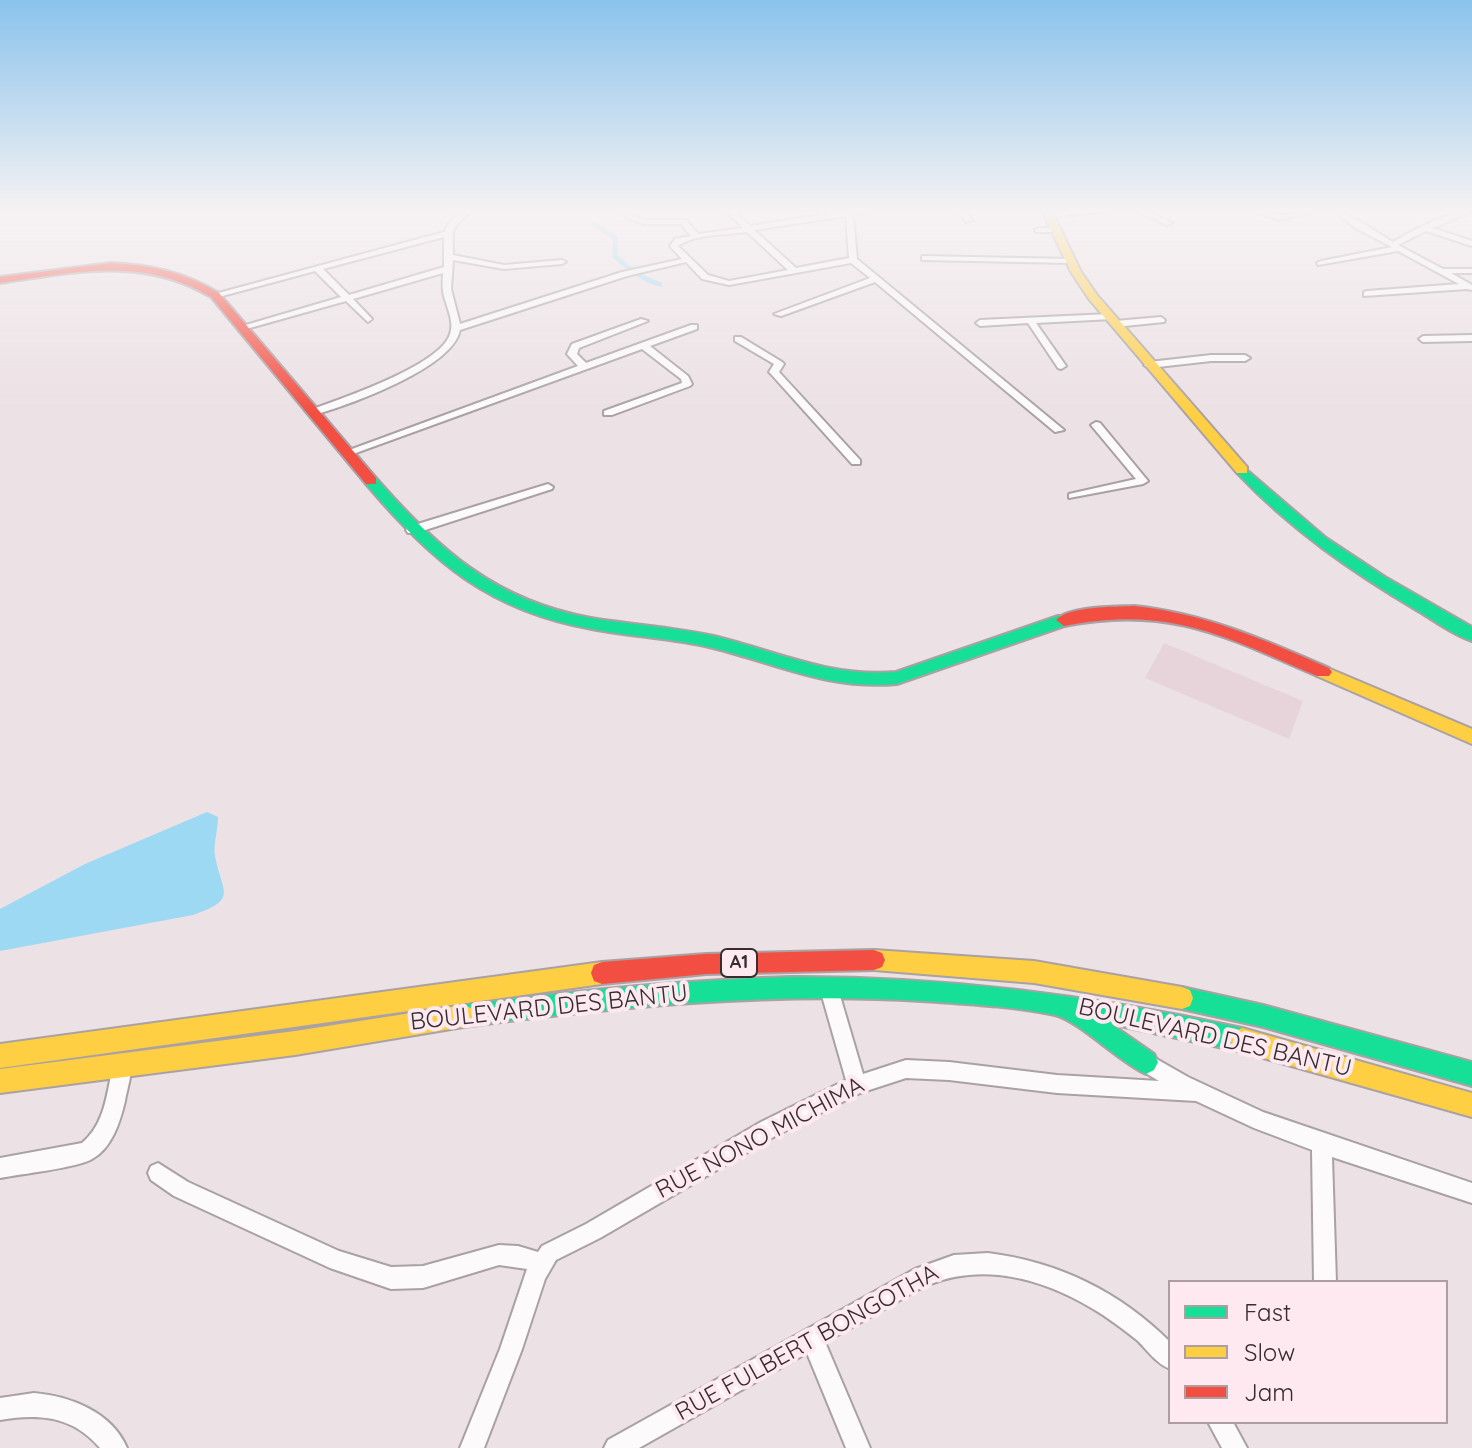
<!DOCTYPE html>
<style>
body{margin:0}
#map{position:relative;width:1472px;height:1448px;overflow:hidden;background:#ece1e5;font-family:Quicksand,sans-serif}
canvas{display:block}
.legend{position:absolute;left:1168px;top:1280px;width:280px;height:144px;box-sizing:border-box;background:#fee9f1;border:2px solid #ae9ea4;margin:0;padding:10px 14px;list-style:none;font-size:24px;color:#352d30}
.legend li{display:flex;align-items:center;gap:16px;height:40px}
.legend b{width:40px;border:2px solid #ae9ea4}
</style>
<div id="map">
<canvas width="1472" height="1448"></canvas>
<ul class="legend">
<li><b style="height:10px;background:#16e098"></b>Fast</li>
<li><b style="height:10px;background:#ffcf43"></b>Slow</li>
<li><b style="height:10px;background:#f24e42"></b>Jam</li>
</ul>
</div>
<script>
const g = document.querySelector('canvas').getContext('2d');
g.lineJoin = 'round';
function paint(path, color) { g.fillStyle = color; g.fill(path, 'evenodd'); }
function trace(path, color, width, dash) { g.strokeStyle = color; g.lineWidth = width; g.lineCap = dash ? 'butt' : 'round'; g.setLineDash(dash || []); g.stroke(path); }
function label(font, color, halo, rows, align = 'center') {
  g.font = font + ' Quicksand,sans-serif'; g.lineWidth = 8; g.setLineDash([]); g.textBaseline = 'middle'; g.strokeStyle = halo; g.fillStyle = color; for (const [text, x, y, turn = 0] of rows) {
    g.save(); g.translate(x, y); g.rotate((+turn || 0) * Math.PI / 180); g.textAlign = isNaN(turn) ? turn : align; if (halo) g.strokeText(text, 0, 0); g.fillText(text, 0, 0); g.restore();
  }
}
const built = new Path2D(`
 M1164,643l139,58 -14,38 -144,-61z`);
const water = new Path2D(`
 M207,812l11,5c0,13 -5,28 -3,39 7,37 24,43 -22,59l-193,36v-42l85,-45z`);
const canal = new Path2D(`
 M591,223h4l23,14 -1,18 20,17 25,11v4c-19,-3 -36,-18 -50,-30l1,-18 -22,-14z`);
const street = new Path2D(`
 M463,211h8c-22,22 -18,14 -18,44l51,10 58,-5 4,2 -4,2 -58,5 -51,-9 -2,29 9,35 162,-52 60,-13 -12,-13 5,-7 16,-3 -10,-12h-37l-19,-7v-4l20,7h41l12,14 45,-6 -17,-17h8l16,15 95,-15h25l-17,4 4,44 207,171 -9,2 -180,-150 -94,34 -7,-2 96,-36 -19,-15 -122,22 -27,-6 -16,-17 -59,14 -167,54c-7,38 -111,75 -146,85l-5,-3 1,-2c31,-11 131,-45 140,-76 5,-14 -5,-29 -7,-43 -1,-6 0,-12 0,-18l-90,26 19,20 -4,3 -22,-21 -107,30v-4l102,-30 -26,-26 -100,27 -4,-3 233,-63 6,-10zM846,216l3,42 -53,10 -42,-38zM747,232l41,38 -59,11 -21,-6 -30,-29c17,-12 48,-11 69,-14zM444,237v30l-95,28 -26,-26z
 M958,211h7l8,9 -7,2z
 M1071,211h43l-65,6 -4,-2z
 M1136,211h11l26,12 -7,2z
 M1253,211c9,0 18,4 27,4 12,1 23,-4 35,-4l-36,9z
 M1335,211c12,0 44,23 58,31 20,-12 55,-31 79,-31l-39,17 39,13v5l-46,-15 -28,14 45,24h29v4h-21l21,12v5l-5,-1 -103,7v-4l3,-1 92,-7 -61,-33 -80,14 -1,-2 4,-2 71,-14 -37,-19z
 M1039,228h18l4,2 -4,2h-21l-1,-2z
 M925,256l145,3 4,2 -4,2 -148,-3v-4z
 M1109,314l3,1v4l-76,4 30,43 -5,3 -3,-1 -30,-45 -48,3 -4,-3 4,-3z
 M1161,317l4,3 -1,2 -49,5 -4,-3 4,-3z
 M641,319l7,2 -69,27 -2,6 9,9 105,-38h6v4l-47,17 38,30 4,8 -2,2 -78,29h-8v-4l78,-28 -1,-4 -39,-30 -289,105h-8l-1,-2 234,-86 -11,-12 5,-10z
 M1472,335v6l-49,1 -4,-3 4,-3z
 M735,337h6l41,25 2,2 -5,8 81,88v4h-8l-81,-90 -2,-2 5,-8 -39,-23z
 M1211,355h34l5,3 -5,3h-34l-62,7 -5,-3 5,-3z
 M1096,422l4,1 48,58 -5,3 -74,14v-4l67,-15 -45,-54z
 M548,484l5,3 -1,2 -136,44h-8l-2,-3 2,-3z
 M829,981l6,2 3,6 25,85 43,-14 43,2 108,13 102,6 -20,-12 -2,-7 2,-7 7,-2 42,24 75,35 209,71v20l-140,-46 4,125h-22l-2,-132 -58,-22 -58,-27 -139,-8 -108,-13 -43,-2 -46,15 -85,43 -175,102 -44,22 -11,19 -23,70 -38,99h-24l40,-99 27,-80 -28,-4 -76,23 -32,1 -61,-21 -156,-72 -23,-16 -3,-7 3,-7 7,-3 30,19 151,69 52,16 32,-1 76,-21 19,1 20,6 4,-6 44,-22 175,-102 85,-42 -26,-91 3,-6z
 M122,1056l7,2c5,13 -2,30 -4,43 -5,21 -13,47 -33,58 -15,9 -72,15 -92,19v-20l82,-15c23,-19 25,-50 31,-78l2,-7z
 M988,1253c71,9 132,39 182,89v27c-13,-5 -22,-18 -32,-28 -11,-9 -23,-18 -35,-26 -51,-33 -115,-55 -175,-30 -11,4 -22,12 -33,18 -23,13 -46,26 -70,39l45,106h-24l-39,-95 -168,95h-35l4,-8 307,-171 39,-14z
 M34,1393c36,3 78,19 93,55h-27c-27,-32 -61,-35 -100,-28v-22z
 M1208,1422h25l14,26h-25z`);
const fast = new Path2D(`
 M1242,466l84,72 59,39 87,50v14c-19,-6 -37,-20 -54,-30 -66,-39 -128,-82 -181,-138v-6z
 M371,477l5,1c62,71 119,123 215,140 42,7 85,9 127,19 63,16 111,40 178,35l162,-56h12l2,4 -2,4 -173,60c-70,6 -119,-20 -184,-36 -40,-10 -81,-11 -121,-19 -103,-18 -161,-68 -226,-145v-6z
 M790,977c153,-1 302,18 452,51l8,4 4,8 -4,8 -8,4 -131,-28 43,30 4,8 -4,8 -8,4c-27,-12 -67,-53 -91,-59 -43,-9 -89,-11 -133,-14 -153,-9 -307,6 -459,26l-8,-3 -3,-8 3,-8 8,-3c109,-14 217,-25 327,-28z
 M1182,987l81,18 209,57v24l-209,-59 -81,-18 -8,-3 -3,-8 3,-8z`);
const slow = new Path2D(`
 M1042,211h10l29,61 16,23 150,172v6h-10l-148,-174 -18,-27z
 M1323,666l149,63v15l-155,-68 -3,-4 3,-4z
 M874,950l160,11 148,26 8,3 3,8 -3,8 -8,3 -148,-26 -160,-13 -8,-3 -3,-7 3,-7z
 M602,962l8,3 3,8 -3,8 -8,3 -602,84v-24z
 M463,1005l8,3 3,8 -3,8 -8,3 -168,28 -295,38v-24l295,-38z
 M1242,1028l230,65v24l-230,-65 -8,-4 -4,-8 4,-8z`);
const jam = new Path2D(`
 M111,263c41,2 73,9 108,30l157,185v6h-10l-155,-187c-69,-41 -135,-25 -211,-14v-6z
 M1134,606c70,7 131,34 195,62l3,4 -3,4h-12c-93,-40 -148,-71 -253,-50l-8,-6c13,-14 58,-13 78,-14z
 M874,950l8,3 3,7 -3,7 -8,3 -168,4 -104,10 -8,-3 -3,-8 3,-8 8,-3 104,-8z`);
const shields = [
 [739,963,36]
];
const shieldNames = [
 ["A1",739,963]
];
const nearStreetnames = [
 ["BOULEVARD DES BANTU",549,1008,-6],
 ["BOULEVARD DES BANTU",1215,1038,13],
 ["RUE NONO MICHIMA",760,1138,-28],
 ["RUE FULBERT BONGOTHA",807,1343,-29]
];
paint(built, '#e7d4db');
paint(water, '#9dd9f2');
paint(canal, '#9dd9f2');
trace(street, '#a9a1a4', 4);
trace(fast, '#a9a1a4', 4);
trace(slow, '#a9a1a4', 4);
trace(jam, '#a9a1a4', 4);
paint(street, '#fcfafb');
paint(fast, '#16e098');
paint(slow, '#ffcf43');
paint(jam, '#f24e42');
const sky = g.createLinearGradient(0, 0, 0, 414);
sky.addColorStop(0, '#8ac3ec');
sky.addColorStop(0.51, '#f6f2f3');
sky.addColorStop(1, '#f6f2f300');
g.fillStyle = sky;
g.fillRect(0, 0, 1472, 414);
for (const [x, y, w] of shields) { const box = new Path2D(); box.roundRect(x - w / 2, y - 14, w, 28, 6); g.fillStyle = '#fee9f1'; g.fill(box); trace(box, '#352d30', 2); }
label('bold 18px', '#352d30', null, shieldNames);
label('24px', '#352d30', '#fee9f1', nearStreetnames);
</script>
